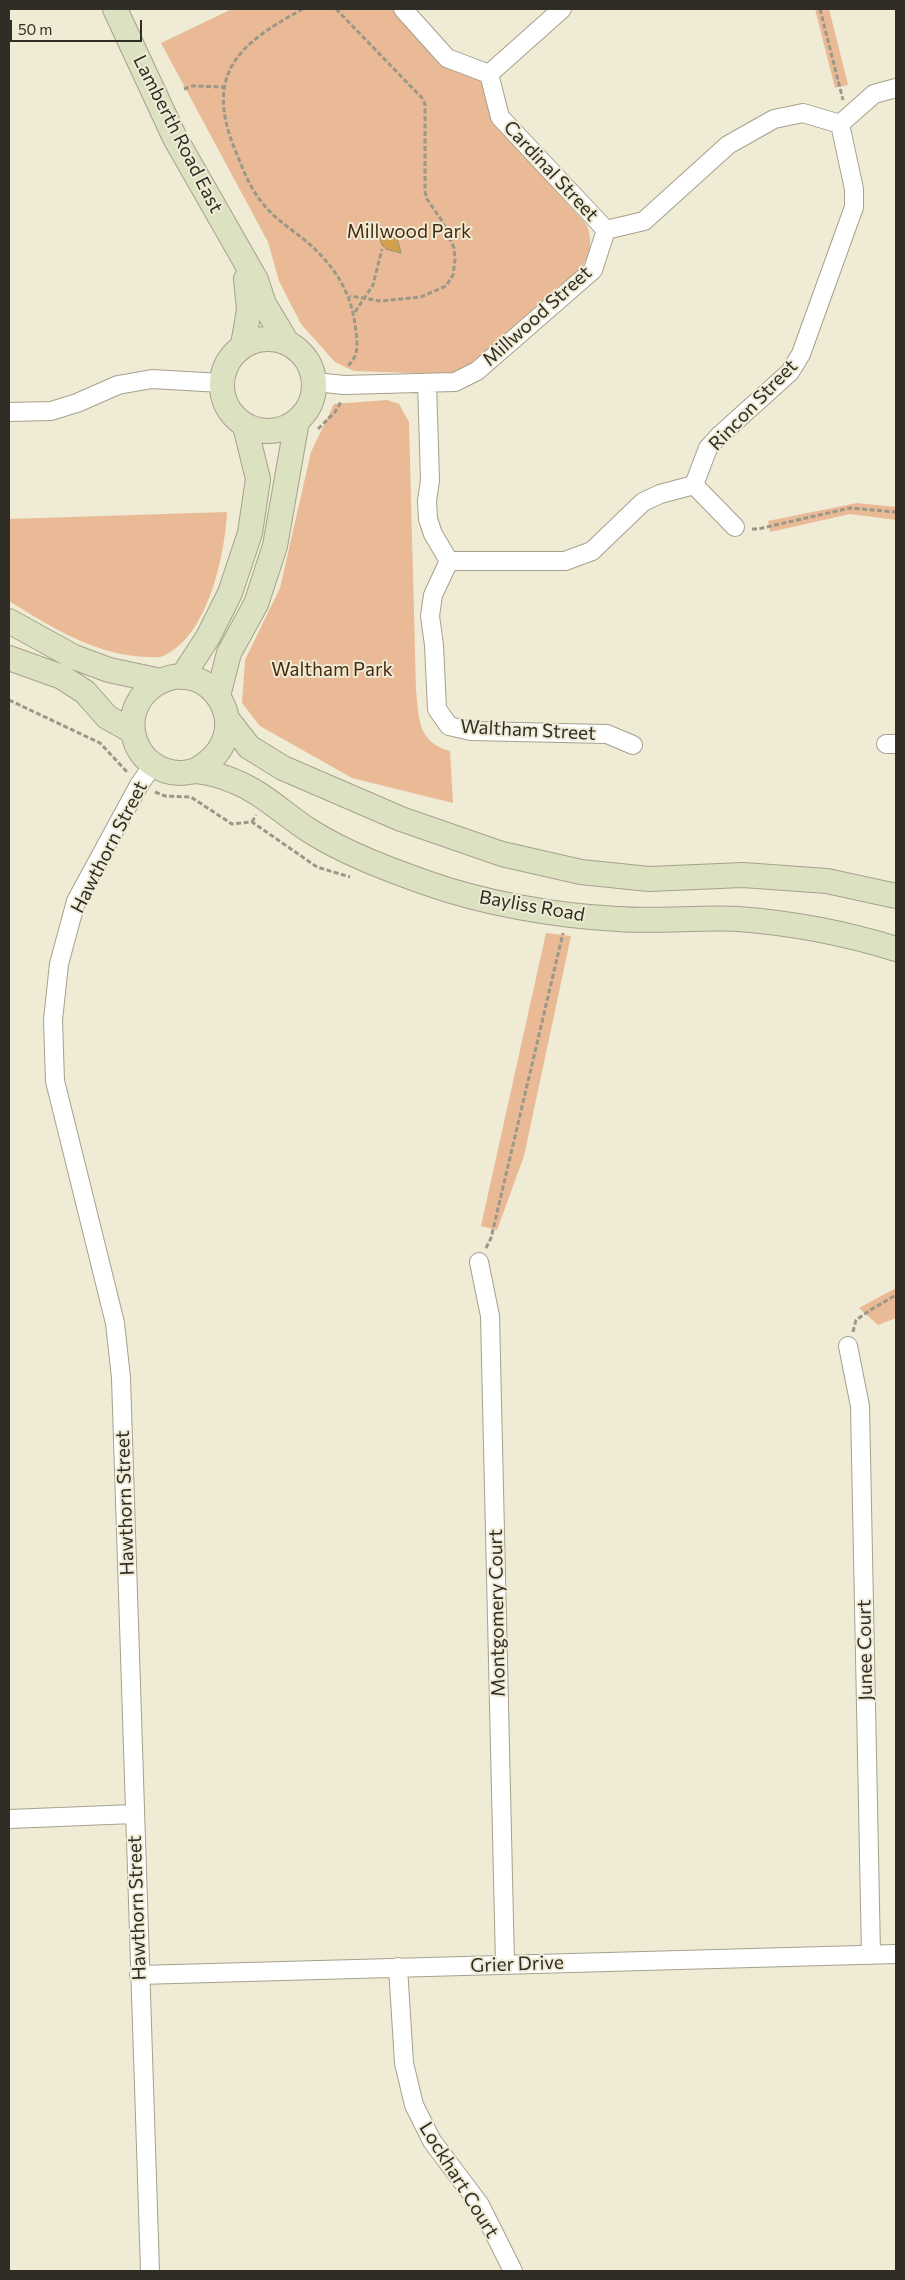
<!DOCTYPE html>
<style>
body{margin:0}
#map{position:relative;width:905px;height:2280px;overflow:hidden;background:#efebd5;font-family:Commissioner,sans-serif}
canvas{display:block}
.frame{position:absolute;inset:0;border:10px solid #2f2d25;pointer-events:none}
.scale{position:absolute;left:10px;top:20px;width:132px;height:22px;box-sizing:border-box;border:2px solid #2f2d25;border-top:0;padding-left:6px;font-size:15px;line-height:18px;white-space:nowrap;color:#2f2d25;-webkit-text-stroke:4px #efebd5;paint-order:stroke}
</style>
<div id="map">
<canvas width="905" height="2280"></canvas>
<div class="frame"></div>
<div class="scale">50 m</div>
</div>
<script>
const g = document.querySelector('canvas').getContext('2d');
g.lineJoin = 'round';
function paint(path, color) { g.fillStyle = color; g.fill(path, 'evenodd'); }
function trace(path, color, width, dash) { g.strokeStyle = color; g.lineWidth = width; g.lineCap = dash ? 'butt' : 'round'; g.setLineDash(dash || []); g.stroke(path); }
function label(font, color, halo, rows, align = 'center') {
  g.font = font + ' Commissioner,sans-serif'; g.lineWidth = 4; g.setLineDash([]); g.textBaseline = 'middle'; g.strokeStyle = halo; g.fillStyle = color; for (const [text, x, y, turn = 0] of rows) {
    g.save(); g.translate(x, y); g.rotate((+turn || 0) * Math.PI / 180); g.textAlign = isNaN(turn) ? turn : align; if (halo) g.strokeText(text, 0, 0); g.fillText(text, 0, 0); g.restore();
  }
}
const green = new Path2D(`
 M232,9h160l50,57 38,14 5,10 10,34 91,100c12,25 -3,50 -27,62l-90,80 -13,6 -12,2 -90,-3 -19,-9 -34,-38 -22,-43 -11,-39 -107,-199z
 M815,9h14l19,76 -13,3z
 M387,400l12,4 10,18 7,268c3,28 1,52 34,61l3,52 -101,-25 -92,-52 -18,-23 3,-43 35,-72 31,-136 23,-48z
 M857,503l39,4v13l-46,-6 -80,18 -2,-11z
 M227,512c-2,42 -19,125 -64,144 -4,2 -10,1 -15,1 -51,-1 -97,-30 -139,-56v-82z
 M546,933l25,3 -47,220 -27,74 -16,-4z
 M896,1288v30l-18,7 -19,-17z`);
const building = new Path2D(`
 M378,231l14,3 5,4 4,15 -15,-4 -4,-4z`);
const path = new Path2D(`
 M303,9c-65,35 -100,65 -67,143 7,18 15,38 28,53 12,15 29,25 43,37 29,25 46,53 49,91 2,12 2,26 -10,34
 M336,9l87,90 2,6v87l2,7 15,22 12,27 1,12 -2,15 -7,11 -25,11 -40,4 -31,-5
 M820,9l23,91
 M184,89l8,-3 32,1
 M355,312l18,-27 9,-36
 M318,429l17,-17 6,-10
 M752,529h6l92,-21 46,4
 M9,700l91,43 28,30
 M155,792l10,4 26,1 41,27 20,-2 65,45 33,10
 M252,822l4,-7
 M486,1248l5,-10 72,-305
 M853,1332l3,-12 16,-11 24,-14`);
const street = new Path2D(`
 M403,9l44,49 42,16 11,43 106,113
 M489,74l73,-65
 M606,230l38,-9 84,-76 46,-26 29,-6 37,11 34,-30 22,-6
 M315,382l29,3 111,-3 22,-11 116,-101 13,-40
 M427,383l3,97 -3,21 1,18 5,15 16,27 -16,34 -3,21 4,29 3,64 12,17 22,5 136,3 26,11
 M9,412l42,-1 26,-8 41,-18 34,-6 69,4
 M694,485l41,42
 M449,561h116l27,-10 51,-49 17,-8 34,-9 14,-37 11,-12 71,-64 11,-18 53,-147v-18l-14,-65
 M886,744h10
 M479,1262l11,54 15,648
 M848,1346l12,60 11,549
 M9,1819l125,-5
 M398,1967l6,96 10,42 18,36 48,64 33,66
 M139,1975l757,-21
 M150,2271l-29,-893 -6,-55 -60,-242 -2,-61 6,-56 17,-63 63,-116 14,-20`);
const secondary = new Path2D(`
 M115,9l60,129 81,142 8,24 22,37
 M222 385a46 46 0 1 1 92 0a46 46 0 1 1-92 0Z
 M243,345l6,-35 -3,-31
 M9,621l65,36 35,13 52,11
 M9,658l53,19 23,15 22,25 25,14
 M182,677l26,-40 22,-44 20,-60 8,-54 -13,-53
 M218,696l11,-43 27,-49 19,-58 22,-125
 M228,720l21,27 34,21 118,51 101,35 79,18 68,7 94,-4 84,6 69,15
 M194,771c70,-36 15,-120 -38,-87 -8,5 -14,11 -18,19 -11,20 -5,46 13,60 8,6 19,10 29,10 6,0 11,-2 16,-2 12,1 29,6 40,11 27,11 49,33 74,49 35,22 75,37 114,51 58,21 132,34 194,37 40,3 80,-2 120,0 54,4 107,14 158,30`);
const streetNames = [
 ["Lamberth Road East",178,134,63],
 ["Cardinal Street",551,171,47],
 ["Millwood Street",537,316,-42],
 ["Rincon Street",753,405,-46],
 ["Waltham Street",528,730,3],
 ["Hawthorn Street",109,847,-63],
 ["Bayliss Road",532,906,10],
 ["Hawthorn Street",125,1503,-92],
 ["Montgomery Court",497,1613,-91],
 ["Junee Court",865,1650,-91],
 ["Hawthorn Street",137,1908,-92],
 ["Grier Drive",517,1964,-2],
 ["Lockhart Court",459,2180,58]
];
const parkNames = [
 ["Millwood Park",409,232],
 ["Waltham Park",332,670]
];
paint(green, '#e9ba95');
paint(building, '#d2a14b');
trace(building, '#998e7c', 1);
trace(street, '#a5a18d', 20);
trace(secondary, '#a5a18d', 26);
trace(path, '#9b9888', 3, [5, 2.5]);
trace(street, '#fff', 18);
trace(secondary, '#dce1c2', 24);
label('19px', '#2f2d25', '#efebd5', streetNames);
label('19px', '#47290e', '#efebd5', parkNames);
</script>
